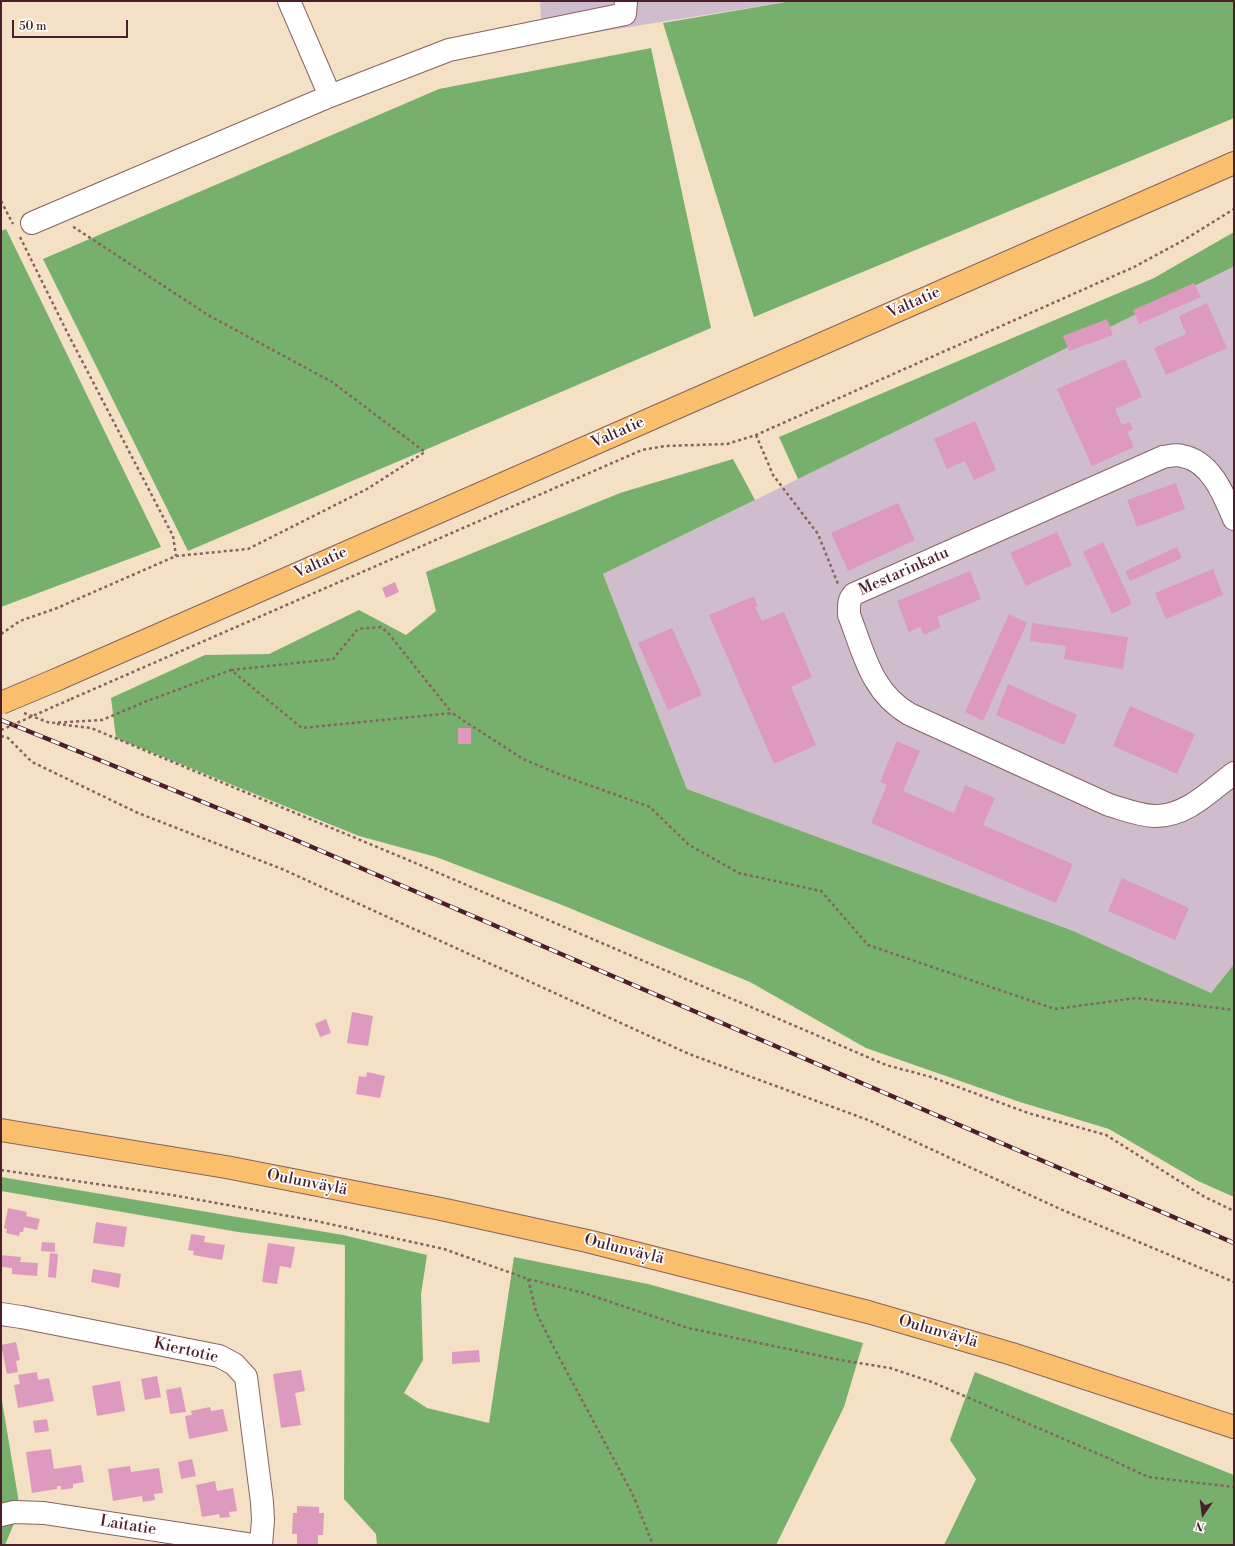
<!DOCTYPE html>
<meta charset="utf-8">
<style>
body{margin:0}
#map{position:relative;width:1235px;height:1546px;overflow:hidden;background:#f4e0c5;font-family:"Libre Bodoni",serif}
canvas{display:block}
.frame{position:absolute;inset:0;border:2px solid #4a1f2b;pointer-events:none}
.north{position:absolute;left:1183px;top:1494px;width:40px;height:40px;-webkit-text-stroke:3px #fff;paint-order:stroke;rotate:194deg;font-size:11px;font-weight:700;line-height:16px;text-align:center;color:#4a1f2b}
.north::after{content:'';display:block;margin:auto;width:14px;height:18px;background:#4a1f2b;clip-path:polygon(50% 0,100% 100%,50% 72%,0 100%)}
.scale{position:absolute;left:12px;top:20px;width:116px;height:18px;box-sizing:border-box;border:2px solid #4a1f2b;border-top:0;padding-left:5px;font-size:12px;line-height:14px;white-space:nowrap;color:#4a1f2b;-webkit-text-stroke:3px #fff;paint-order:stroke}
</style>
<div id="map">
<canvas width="1235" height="1546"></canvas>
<div class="frame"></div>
<div class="north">N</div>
<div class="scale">50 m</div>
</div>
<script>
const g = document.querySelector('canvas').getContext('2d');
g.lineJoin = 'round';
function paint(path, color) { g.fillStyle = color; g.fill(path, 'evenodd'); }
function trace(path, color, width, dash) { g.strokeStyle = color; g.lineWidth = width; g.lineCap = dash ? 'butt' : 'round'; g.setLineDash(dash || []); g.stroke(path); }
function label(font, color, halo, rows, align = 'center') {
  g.font = font + ' "Libre Bodoni",serif'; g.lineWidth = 3.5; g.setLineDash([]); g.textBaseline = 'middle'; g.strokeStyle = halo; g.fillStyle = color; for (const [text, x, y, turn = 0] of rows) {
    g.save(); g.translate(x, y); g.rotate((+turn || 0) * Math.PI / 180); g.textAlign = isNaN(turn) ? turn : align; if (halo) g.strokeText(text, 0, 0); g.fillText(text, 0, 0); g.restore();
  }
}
const industrial = new Path2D(`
 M540,1h252l-250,40z
 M1233,267l1,2v695l-23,29 -140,-63 -384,-141 -84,-215z`);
const forest = new Path2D(`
 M792,1h442v117l-480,199 -91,-294z
 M651,48l60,280 -523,223 -145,-292 396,-170z
 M6,229l155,318 -160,60v-376z
 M1234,232v37l-1,-2 -435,212 -19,-42 375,-159z
 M733,459l22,41 -152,74 84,215 384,141 140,63 23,-29v233l-36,-16 -89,-52 -89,-27 -154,-54 -116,-66 -193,-79 -121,-46 -77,-21 -243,-98 -5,-40 94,-43 64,-1 90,-44 47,25 30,-24 -10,-39 194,-79z
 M1,1177l342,58 84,20 -6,39 2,66 -19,33 23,15 62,15 25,-166 134,27 215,59 -19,64 -68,138h-399l-1,-11 -32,-35 1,-254 -107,-13 -237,-41z
 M975,1372l259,103v70h-290l32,-66 -26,-39z
 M1,1395l19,114 -15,36h-4z`);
const building = new Path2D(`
 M1194,283l7,14 -62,27 -6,-14z
 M1207,303l20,45 -61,27 -12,-27 32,-14 -7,-18z
 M1107,319l6,16 -44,16 -6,-15z
 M1125,359l17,38 -27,12 7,16 8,-3 3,7 -6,3 7,15 -42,19 -35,-77z
 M975,421l21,49 -22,10 -9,-19 -18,8 -13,-30z
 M1176,483l9,26 -48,18 -10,-27z
 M898,503l17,37 -67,31 -17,-38z
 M1057,532l15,33 -46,21 -16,-33z
 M1103,542l29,62 -20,10 -29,-62z
 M1177,547l5,11 -52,23 -5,-10z
 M1213,569l10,26 -57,24 -11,-26z
 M970,571l11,28 -44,18 4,10 -17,8 -4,-8 -11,5 -12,-31z
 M395,582l4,10 -13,6 -4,-10z
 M754,596l4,11h-3l7,14 22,-9 28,65 -21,10 25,58 -42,19 -65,-149z
 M1009,614l18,9 -44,98 -18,-9z
 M1032,623l96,14 -5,32 -59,-10 2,-13 -36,-5z
 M672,628l30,67 -34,15 -30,-67z
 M1008,684l69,31 -13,30 -68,-30z
 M1130,706l65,28 -18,40 -64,-28z
 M458,728h13v16h-13z
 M897,741l23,10 -17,40 51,22 11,-28 30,13 -12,27 90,39 -17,39 -185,-80 16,-38 -7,-3z
 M1122,878l67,30 -14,32 -67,-29z
 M352,1012l21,4 -5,30 -21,-3z
 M326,1019l5,14 -11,4 -5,-13z
 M367,1072l18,4 -5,22 -24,-4 3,-18 7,1z
 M8,1208l19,4 -1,4 14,3 -3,11 -13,-3 -1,5h-3l-1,4 -13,-3 1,-4 -3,-1z
 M96,1222l31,5 -3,20 -31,-4z
 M191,1234l14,2 -1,6 21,3 -3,15 -29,-5 1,-4 -6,-1z
 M42,1242l13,1v9l-14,-1z
 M268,1243l27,4 -4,21 -11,-2 -3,18 -15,-2z
 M50,1253l8,1 -2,24 -8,-1z
 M1,1255l20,2 -1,5 18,1 -1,13 -25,-2v-6l-11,-1z
 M93,1269l28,5 -2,14 -28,-6z
 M16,1342l4,18 -4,1 2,11 -11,2 -6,-29z
 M479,1350l1,12 -28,2v-12z
 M301,1370l4,21 -10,2 6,32 -20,3 -8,-54z
 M37,1372l1,8 11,-2 5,23 -36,7 -4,-23 6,-1 -2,-9z
 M157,1376l4,21 -16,3 -4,-21z
 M120,1381l5,30 -28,5 -5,-30z
 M181,1387l5,25 -16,2 -4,-24z
 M210,1407l1,4 12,-2 5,22 -39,8 -4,-23 7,-1 -1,-4z
 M47,1419l2,12 -14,2 -2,-12z
 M51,1449l3,20 27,-4 3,17 -11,2v4l-12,2v-4h-4v3l-25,4 -6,-41z
 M192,1459l4,17 -15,3 -3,-17z
 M130,1466l1,6 28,-4 4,25 -9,1 1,6 -12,2 -1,-6 -29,5 -5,-32z
 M215,1481l2,10 16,-3 4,23 -8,1 1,5 -10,1 -1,-4 -17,3 -6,-32z
 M297,1506l22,1v6h5l-1,22h-5v10h-21v-11h-5l1,-21h4z`);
const path = new Path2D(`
 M1,201l12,23
 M20,237l47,95 106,204 3,20
 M756,435l17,40 45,59 20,50
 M1,634l19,-13 37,-13 119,-52 72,-7 119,-60 58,-37 -93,-70 -124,-67 -136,-89
 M231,670l102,-11 25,-30 23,-2 8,7 63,79
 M71,699l571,-249 23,-4 62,-2 29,-9 378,-168 50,-27 50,-31
 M24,713l26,10 52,-3 45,-19 84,-31 71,58 150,-15 71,46 38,16 89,32 39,38 50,28 82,18 47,54 187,64 81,-11 98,12
 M57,724l34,4 322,134 473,203 45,12 97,36 78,22 97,61 31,15
 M1,736l7,2 24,24 106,51 144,56 407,185 179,66 192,89 174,73
 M1,1170l171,25 144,26 128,28 84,30 56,14 104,35 152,32 50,8 42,14 178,77 38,18 86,10
 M528,1279l8,33 18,36 79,147 20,50
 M1233,1401h1`);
const minor = new Path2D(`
 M289,1l41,95
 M32,223l298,-127 119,-46 176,-36 1,-13
 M1234,519c-10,-24 -23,-58 -52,-63 -6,-2 -12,0 -19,1l-309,137c-6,6 -5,12 -5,21 15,38 22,77 60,99l200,91c14,4 29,10 45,11 32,1 56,-25 80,-43
 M1,1314l20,3 198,39 15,8 12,13 16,125 1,18 -2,25
 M1,1515l13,-3 30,1 210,32`);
const major = new Path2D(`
 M1,1130l225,37 215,42 146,32 281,71 144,42 222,73`);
const highway = new Path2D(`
 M58,679l1176,-516`);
const rail = new Path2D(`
 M1,720l283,115 950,408`);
const pathBridge = new Path2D(`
 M1,730l70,-31`);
const highwayBridge = new Path2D(`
 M1,703l57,-24`);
const streetNames = [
 ["Valtatie",914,303,-24],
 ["Valtatie",618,433,-24],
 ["Valtatie",321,563,-24],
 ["Mestarinkatu",904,572,-24],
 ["Oulunväylä",307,1183,11],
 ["Oulunväylä",624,1250,14],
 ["Oulunväylä",938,1332,16],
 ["Kiertotie",186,1351,13],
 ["Laitatie",128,1526,9]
];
paint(industrial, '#cfbdce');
paint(forest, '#77b06d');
paint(building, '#dd9abe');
trace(minor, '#866361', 24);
trace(major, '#866361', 24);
trace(highway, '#866361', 24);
trace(path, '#866361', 2.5, [3, 3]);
trace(minor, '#fff', 22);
trace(major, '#f9bf6d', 22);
trace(highway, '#f9bf6d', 22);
trace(rail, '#4a1f2b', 4.5);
trace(rail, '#fff', 3, [9]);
trace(highwayBridge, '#866361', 24, []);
trace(pathBridge, '#866361', 2.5, [3, 3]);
trace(highwayBridge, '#f9bf6d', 22);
label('16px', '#4a1f2b', '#fff', streetNames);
</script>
